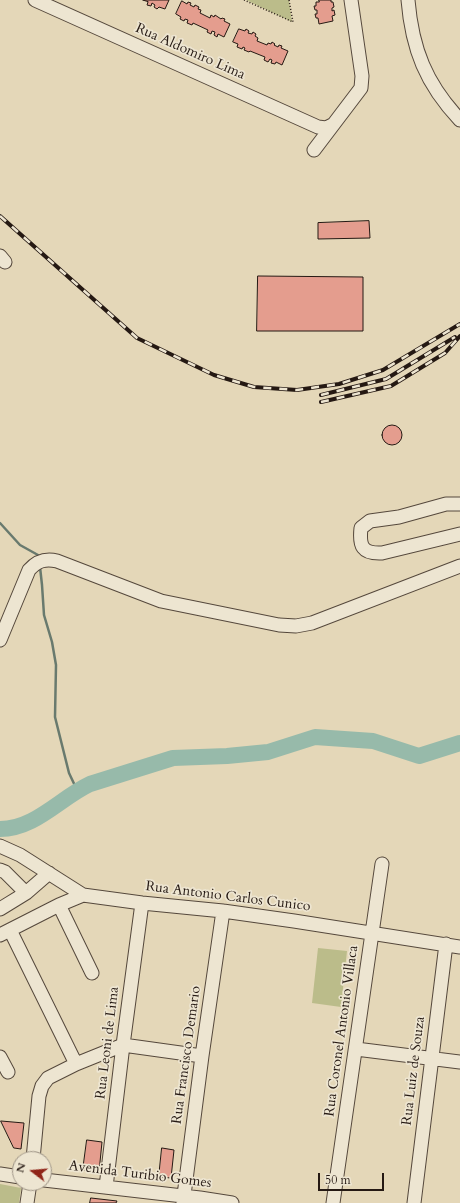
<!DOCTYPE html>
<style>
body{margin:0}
#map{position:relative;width:460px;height:1203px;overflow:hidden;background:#e4d7b8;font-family:Cardo,serif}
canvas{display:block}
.north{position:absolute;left:12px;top:1151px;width:40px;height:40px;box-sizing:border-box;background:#ede5d1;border:1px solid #9d9385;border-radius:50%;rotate:286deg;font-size:11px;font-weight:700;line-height:16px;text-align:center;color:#251913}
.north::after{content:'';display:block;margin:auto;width:14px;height:18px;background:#8f2418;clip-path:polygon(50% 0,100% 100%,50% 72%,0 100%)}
.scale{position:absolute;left:318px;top:1173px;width:66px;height:18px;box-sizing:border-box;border:2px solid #251913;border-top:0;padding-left:5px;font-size:12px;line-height:14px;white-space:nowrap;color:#251913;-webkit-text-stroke:3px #ede5d1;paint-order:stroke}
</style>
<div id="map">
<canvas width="460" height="1203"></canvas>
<div class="north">N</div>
<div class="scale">50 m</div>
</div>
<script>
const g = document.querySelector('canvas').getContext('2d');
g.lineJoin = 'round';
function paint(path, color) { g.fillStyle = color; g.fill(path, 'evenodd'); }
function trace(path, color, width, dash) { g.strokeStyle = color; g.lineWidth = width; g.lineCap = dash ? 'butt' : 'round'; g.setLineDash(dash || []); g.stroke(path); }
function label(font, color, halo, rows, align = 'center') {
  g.font = font + ' Cardo,serif'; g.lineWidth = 3.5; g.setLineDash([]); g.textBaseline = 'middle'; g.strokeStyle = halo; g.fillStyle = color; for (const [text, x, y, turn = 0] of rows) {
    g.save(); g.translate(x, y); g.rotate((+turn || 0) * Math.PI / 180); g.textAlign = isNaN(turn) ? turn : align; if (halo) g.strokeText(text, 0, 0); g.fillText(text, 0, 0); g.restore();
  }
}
const green = new Path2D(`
 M246,0h43l3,22z
 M318,948l29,3 -6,56 -29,-4z
 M0,1184l21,4 -2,15h-19z`);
const stream = new Path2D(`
 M0,523l20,22 18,10v3
 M40,567l2,18 2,30 8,27 4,23 -1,52 14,56 8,17`);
const river = new Path2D(`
 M0,829c35,0 60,-31 90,-45l83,-26 54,-2 41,-4 47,-15 58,4 46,15 41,-13`);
const building = new Path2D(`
 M143,0h26l-4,9 -6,-2 -2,2 -3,-2 1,-2 -3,-2 -1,3 -4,-1 1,-3z
 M319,0h12v2h2l1,5 -2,1v3l2,-1 1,5 -3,1 1,5 -14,3 -1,-6h-2l-1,-4h2v-4h-2l-1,-4h2v-4h3z
 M182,1l5,3 1,-2 3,1 -1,2 4,2 1,-2 4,2 -1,2 3,1 -1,3 10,5 1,-3 3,2 1,-2 6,4 1,-1 3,1 -1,2 6,3 -6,13 -6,-3 -1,3 -3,-2 1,-3 -3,-1 -1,3 -4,-2 1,-2 -15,-7 -1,2 -5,-2 1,-3 -3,-1 -1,2 -4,-2 1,-2 -5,-3z
 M239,29l6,2 1,-2 3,2 -1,2 4,1 1,-2 3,2 -1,2 3,2 -1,3 10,4 1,-2 3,1 1,-2 3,2 -1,1 4,2 1,-2 3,1 -1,2 7,3 -6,14 -6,-3 -1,2 -4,-1 1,-3 -2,-1 -2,3 -4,-2 1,-3 -15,-6 -1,1 -5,-2 1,-2 -2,-1 -1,2 -5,-2 1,-3 -5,-2z
 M369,221l1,17 -52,1v-16z
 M258,276l105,1v54h-106z
 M382 435a10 10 0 1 1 20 0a10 10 0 1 1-20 0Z
 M1,1121l23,2 -3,26 -7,-1z
 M87,1140l15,2 -3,30 -16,-2z
 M162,1148l12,2 -3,28 -12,-1z
 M91,1198l26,3 -1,2h-26z`);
const path = new Path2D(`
 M244,0l49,22 -4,-22`);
const minor = new Path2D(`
 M35,0l283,127 8,1 6,-3
 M408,0c4,49 18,84 52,120
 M314,150l47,-62 1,-12 -11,-76
 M0,256l5,6
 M460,504h-14l-47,13 -29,4 -9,7c-2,18 1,26 21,25l78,-19
 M0,640l29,-70c8,-9 16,-12 28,-9l104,40 118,24 17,1 16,-3 148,-57
 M0,846l20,9 63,40
 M0,870l5,2 21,21
 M59,905l33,68
 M0,909l26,-16 23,-20
 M10,930l66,134
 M0,935l59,-30 24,-10 59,8 81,8 71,10 166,26
 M356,1049l104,13
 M0,1057l8,15
 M33,1159l6,-63 3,-10 6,-8 28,-14 47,-19 79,11
 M0,1174l20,3
 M44,1180l156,18 32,5
 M106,1187l17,-142 19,-142
 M27,1203l3,-20
 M183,1203l19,-147 21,-145
 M333,1203l49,-339
 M414,1203l32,-259`);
const rail = new Path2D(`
 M0,216l137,122 77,37 40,12 43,3 42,-6 44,-14 77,-46
 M321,395l65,-16 69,-42
 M321,402l70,-16 54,-33 15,-17`);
const streetNames = [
 ["Rua Aldomiro Lima",190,52,24],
 ["Rua Antonio Carlos Cunico",228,897,7],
 ["Rua Coronel Antonio Villaca",342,1031,-82],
 ["Rua Leoni de Lima",108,1043,-83],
 ["Rua Francisco Demario",187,1055,-82],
 ["Rua Luiz de Souza",414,1071,-83],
 ["Avenida Turibio Gomes",140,1175,7]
];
paint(green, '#bbbc8a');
trace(stream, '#697a6e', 2.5);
trace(river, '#97baaa', 16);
paint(building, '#e49d8e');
trace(building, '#251913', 1);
trace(minor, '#55483c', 15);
trace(path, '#251913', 1.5, [1, 2]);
trace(minor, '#ede5d1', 13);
trace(rail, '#251913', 4);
trace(rail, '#ede5d1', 2.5, [8]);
label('14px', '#251913', '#ede5d1', streetNames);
</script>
